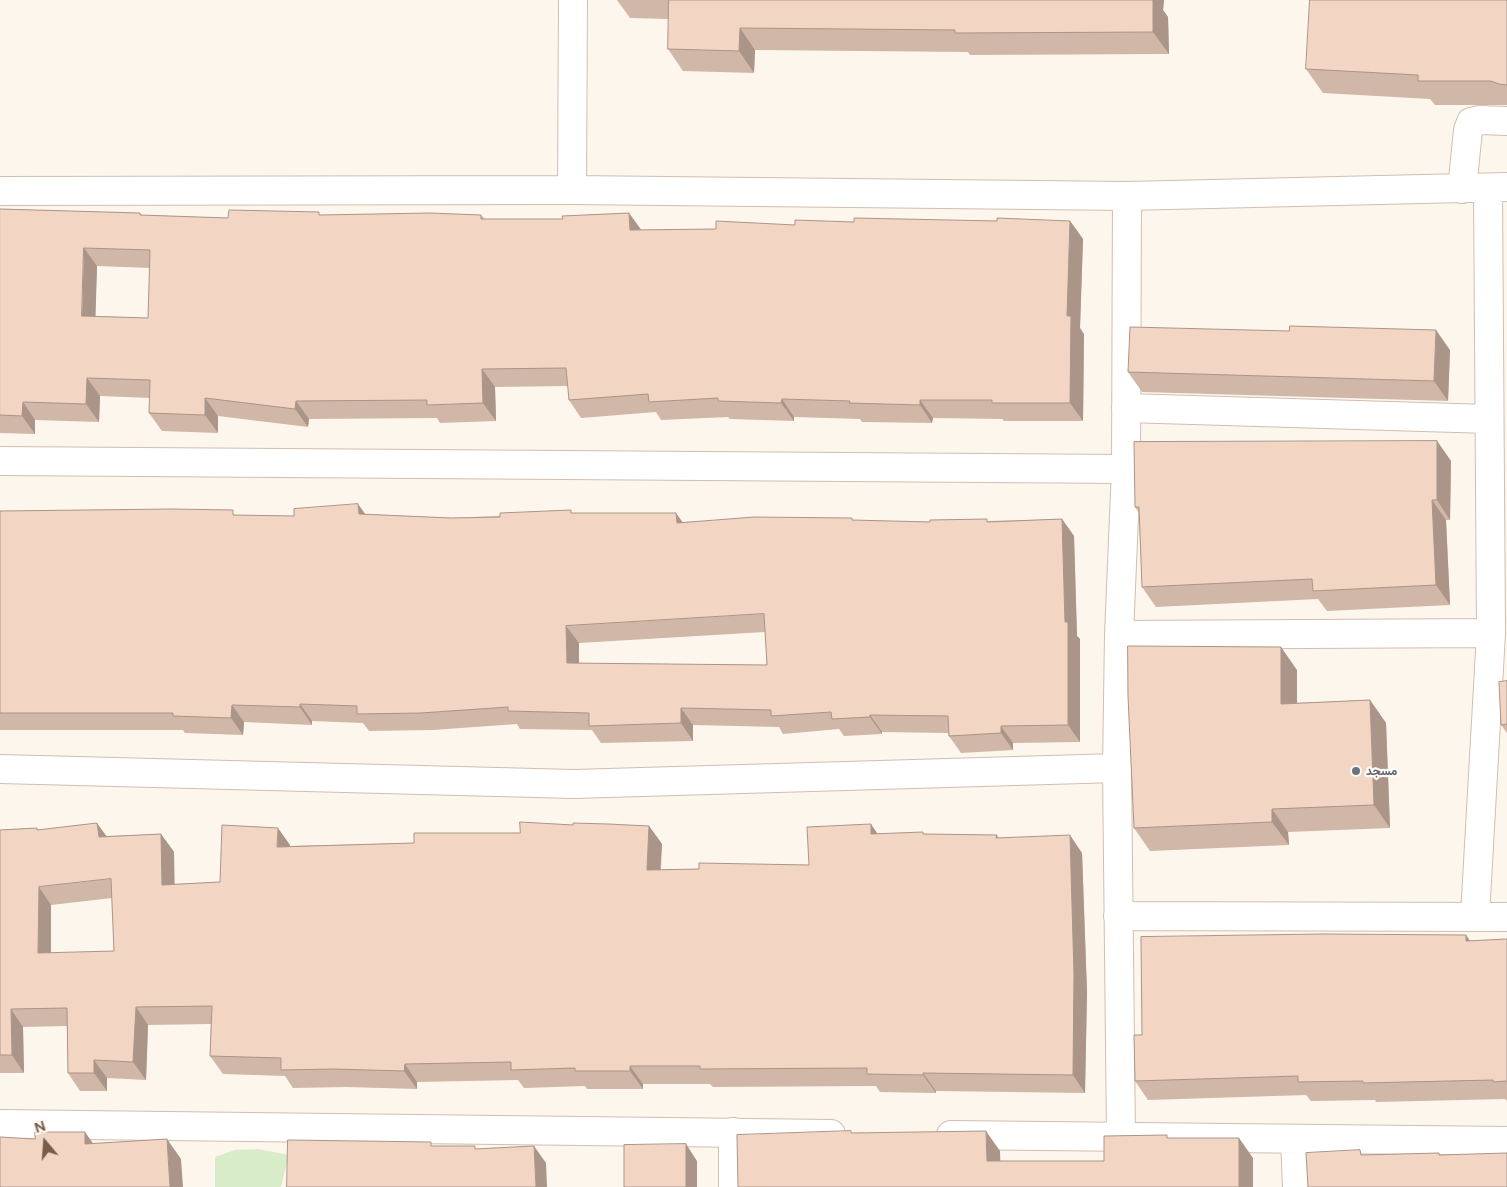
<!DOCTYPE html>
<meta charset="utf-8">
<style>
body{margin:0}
#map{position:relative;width:1507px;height:1187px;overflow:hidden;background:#fdf6ec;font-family:Figtree,sans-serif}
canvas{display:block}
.north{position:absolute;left:20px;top:1117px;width:50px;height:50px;-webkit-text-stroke:4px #fffaf3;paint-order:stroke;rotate:342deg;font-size:14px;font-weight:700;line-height:20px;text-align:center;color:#7a5c4d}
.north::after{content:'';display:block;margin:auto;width:18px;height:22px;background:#7a5c4d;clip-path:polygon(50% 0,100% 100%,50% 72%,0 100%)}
</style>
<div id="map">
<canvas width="1507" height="1187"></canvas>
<div class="north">N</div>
</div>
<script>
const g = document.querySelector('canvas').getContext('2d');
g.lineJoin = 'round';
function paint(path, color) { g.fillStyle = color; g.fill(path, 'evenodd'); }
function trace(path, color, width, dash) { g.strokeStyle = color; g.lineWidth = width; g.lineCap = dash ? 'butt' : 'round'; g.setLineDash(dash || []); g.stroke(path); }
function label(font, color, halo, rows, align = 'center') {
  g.font = font + ' Figtree,Vazirmatn,sans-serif'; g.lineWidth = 4.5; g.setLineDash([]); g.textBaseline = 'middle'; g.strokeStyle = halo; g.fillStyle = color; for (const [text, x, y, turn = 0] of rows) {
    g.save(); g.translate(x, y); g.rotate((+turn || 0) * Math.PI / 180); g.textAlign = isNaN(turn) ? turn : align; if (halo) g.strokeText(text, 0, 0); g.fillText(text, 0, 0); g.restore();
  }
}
const green = new Path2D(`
 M258,1149l31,6 -8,32h-66v-30l20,-7z`);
const minor = new Path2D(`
 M1462,189l6,-59 3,-8 9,-2 27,1
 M572,190l1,-190
 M0,191l572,-1 555,6 380,-9
 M1126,408l363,11
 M0,461l1126,8
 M1119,635l372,-2
 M0,769l574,15 543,-16
 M1118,916l389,1
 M1475,916l16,-283 -3,-445
 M0,1124l831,10
 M733,1132v55
 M951,1135l556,6
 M1121,1137l-4,-369 2,-133 7,-166 1,-273
 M1295,1139l2,48`);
const wall = new Path2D(`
 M617,0h547l-1,10 5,7 1,37 -199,1 -2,-3 -213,-2 -1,23 -71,-2 -15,-22 1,-30 -39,-1z
 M1507,0v105h-72l-5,-6 -107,-6 -17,-24z
 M0,209l140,4 2,2 86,3 93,-3h160l4,4h78l66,-6 12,17 75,-1 138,-7 216,-1 13,18 -3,89 4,6 -1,87h-79l-2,-2 -69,-1 -1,5 -70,-1 -2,-3 -66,-2v4l-64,-2 -2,-2 -67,3 -5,-8 -75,6 -12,-18 -1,-14 -73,1 1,34 -56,2 -3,-5 -128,1 -1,8 -90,-11v17l-56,-2 -13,-18 1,-15 -50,-2 -1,26 -64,-2v14l-35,-1zM97,266l53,2 -2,50 -53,-2z
 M1450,350l-2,51 -306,-9 -14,-20z
 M1437,441l14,20 -1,59h-4l4,85 -123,6 -9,-12 -162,8 -14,-20 -3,-74 -4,-6z
 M358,504l7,10 86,4 122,-5 110,9 171,-2 76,2 58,-1 74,-2 12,17 3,100 3,3v103l-67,1v7l-52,3 -12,-17 -1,-3 -66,-1v2l-38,2 -5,-7 -56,5 -4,-7 -86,-2v16l-92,2 -9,-13 -72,-1 -3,-5 -84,6 -64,1 -6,-8 -51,-2v4l-68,-3 -1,13 -58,-2 -2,-3h-183v-219l294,5zM765,632l2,33 -188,-2v-20z
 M1297,670v33l73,-3 16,23 4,105 -102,4 1,13 -139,6 -16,-23z
 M1507,681v52l-6,-8z
 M573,825l76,1 13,18 -1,26 38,-1 110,-4 68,-31 120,1 2,3 83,15 5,139 -2,101 -149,-2v2l-56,-1 -4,-6 -163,1 -3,-3h-67v5h-56l-2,-3 -61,2 -6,-8 -101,2v7l-71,-2 -53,1 -8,-12 -62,-2 -13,-18 1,-32 -63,1 -2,55 -39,-2v13h-27l-12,-18 -1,-47 -44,1 1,46h-24v-243l37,-2 1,2 69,6 54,-2 13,18v32l46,-2 70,-37v1l124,-3 106,-10zM112,898l2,53 -63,2v-48z
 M1466,935l4,6 37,-2v162l-2,-2 -129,3 -1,-2 -64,1 -5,-6 -158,5 -13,-19 7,-46z`);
const shadedWall = new Path2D(`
 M1151,0h13l-1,10 5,7 1,37 -16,-22z
 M740,28l15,22 -1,23 -15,-22z
 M629,213l13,18 -12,-1z
 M1070,221l13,18 -3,89 4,6 -1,87 -13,-18 -3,-87z
 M84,248l13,18 -2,68 -13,-18z
 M1436,330l14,20 -2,51 -14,-20z
 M482,369l13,18 1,34 -13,-18z
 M87,378l13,18 -1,26 -13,-18z
 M205,398l13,18v17l-13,-18z
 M782,399l12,18v4l-13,-18z
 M920,400l13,18 -1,5 -12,-18z
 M296,401l13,18 -1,8 -13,-18z
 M23,402l12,18v14l-13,-18z
 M1437,441l14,20 -1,59 -13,-20z
 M1432,500l14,20 4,85 -14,-20z
 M358,504l12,17 -11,-7z
 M676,513l13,18 -12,-8z
 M1062,519l12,17 3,100 3,3v103l-12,-17z
 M566,626l13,17v37l-12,-17z
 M1281,647l16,23v57l-16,-23z
 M1370,700l16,23 4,105 -16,-23z
 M300,704l12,17v4l-12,-18z
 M232,705l12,17 -1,13 -12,-17z
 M681,708l12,17v16l-12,-18z
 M870,715l12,17v2l-12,-17z
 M1001,726l12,17v7l-12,-17z
 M1272,809l16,23 1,13 -17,-23z
 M97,823l13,18 -11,-4z
 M871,824l12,18 -12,-8z
 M649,826l13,18 -3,44 -12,-18z
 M278,828l12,17v20l-13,-18z
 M161,834l13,18 1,51 -13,-18z
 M1070,835l12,18 5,139 -2,101 -12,-18z
 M39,887l12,18v66l-13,-18z
 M1466,935l13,19 -13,-13z
 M136,1007l12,18 -2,55 -13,-18z
 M11,1009l12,18 1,46 -12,-18z
 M94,1060l13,18v13l-13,-18z
 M405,1064l12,18v7l-13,-18z
 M630,1066l13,18v5l-13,-18z
 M923,1073l13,18v2l-13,-18z
 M986,1131l14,20 1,30 -14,-20z
 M85,1132l14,20 -14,-8z
 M1239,1138l14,20v29h-14z
 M167,1139l14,20 2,28h-13z
 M686,1144l11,17v26h-11z
 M534,1146l12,17 1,24h-11z`);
const building = new Path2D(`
 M669,0h484v32l-198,1v-3l-215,-2 -1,23 -71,-2z
 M1310,0h197v85l-8,-1 -8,-3h-73v-6l-112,-6z
 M0,209l140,4v2l88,3 1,-8 90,2v3l111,-2 51,2v4h82l-1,-3 67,-3 1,17 86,-1v-8l79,4v-5l59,2v-4l143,3v-3l73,3 -3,95h4l-1,87h-78v-3h-72v5l-71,-2 1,-2 -68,-2 -1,4 -63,-2v-3l-69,4 -1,-8 -79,6 -3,-32 -84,1 1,34 -56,2v-5l-131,1 -1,8 -90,-11v17l-56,-2 1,-33 -63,-2 -1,26 -63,-2 -1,14 -22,-1zM84,248l66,2 -2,68 -66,-2z
 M1290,326l146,4 -2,51 -306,-9 2,-45 159,4z
 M1437,441v59h-5l4,85 -123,6 -1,-12 -170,8 -3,-80h-4l-1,-65z
 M358,504l1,10 92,4 49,-1v-4l71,-3v3h105l1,10 77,-6 98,1v2l78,2v-2l57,-1v3l75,-3 3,103h3v103l-67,1v7l-52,3 -1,-20 -78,-1v2l-38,2 -1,-7 -60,4v-6l-90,-2v15l-92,3v-13l-81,-2v-4l-87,6 -64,1v-8l-57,-2v3l-68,-2 -1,13 -58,-2v-3h-173v-202l172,-2 61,1v5l61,1v-7zM764,614l3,51 -200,-2 -1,-37z
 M1128,646l153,1v57l89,-4 4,105 -102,4v13l-138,6 -6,-132z
 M1507,681v43l-6,1 -2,-43z
 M520,822l53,3v-2l35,1 41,2 -2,44 52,-1v-6l110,2 -2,-38 64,-3v10l52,-2v2l74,1 -1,3 74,-3 4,139 -1,101 -150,-2v2l-56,-1v-6l-167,1v-3h-70v5h-55v-3l-64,2v-8l-106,2 -1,7 -70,-2 -53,1v-12l-71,-2 2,-50 -76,1 -3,55 -39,-2v13h-26l-1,-65 -56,1 1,46h-12v-225l37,-2v2l60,-7 2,14 62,-3 1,51 58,-3 2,-57 56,3 -1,19 137,-4v-10h106zM111,879l3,72 -76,2 1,-66z
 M1324,934l142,1v6l41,-2v142l-14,1v-2l-130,3v-2l-65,1v-6l-163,5 -1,-46h8l-1,-98z
 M851,1131v2l135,-2 1,30h117v-25l63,-1v3h72v49h-501l-1,-52z
 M35,1132h50v12l82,-5 3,48h-170v-50l35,2z
 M288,1140l143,2v4h44v3l59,-3 2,41h-249z
 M686,1144v43h-62v-42z
 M1360,1150l1,5 78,-2v2l68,-2v34h-199l-2,-34z`);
const markers = [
 [1356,771,5,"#6b7280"]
];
const worshipNames = [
 ["مسجد",1366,771]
];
paint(green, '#d8ecc9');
trace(minor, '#d1beb0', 30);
trace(minor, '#fff', 28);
paint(wall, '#d1b7a8');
paint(shadedWall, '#aa9588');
paint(building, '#f3d5c3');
trace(building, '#aa9588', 1);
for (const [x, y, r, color] of markers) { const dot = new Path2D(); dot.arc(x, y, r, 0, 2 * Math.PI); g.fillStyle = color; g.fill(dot); trace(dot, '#fffaf3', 2); }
label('bold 12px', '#5b616d', '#fffaf3', worshipNames, 'left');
</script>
